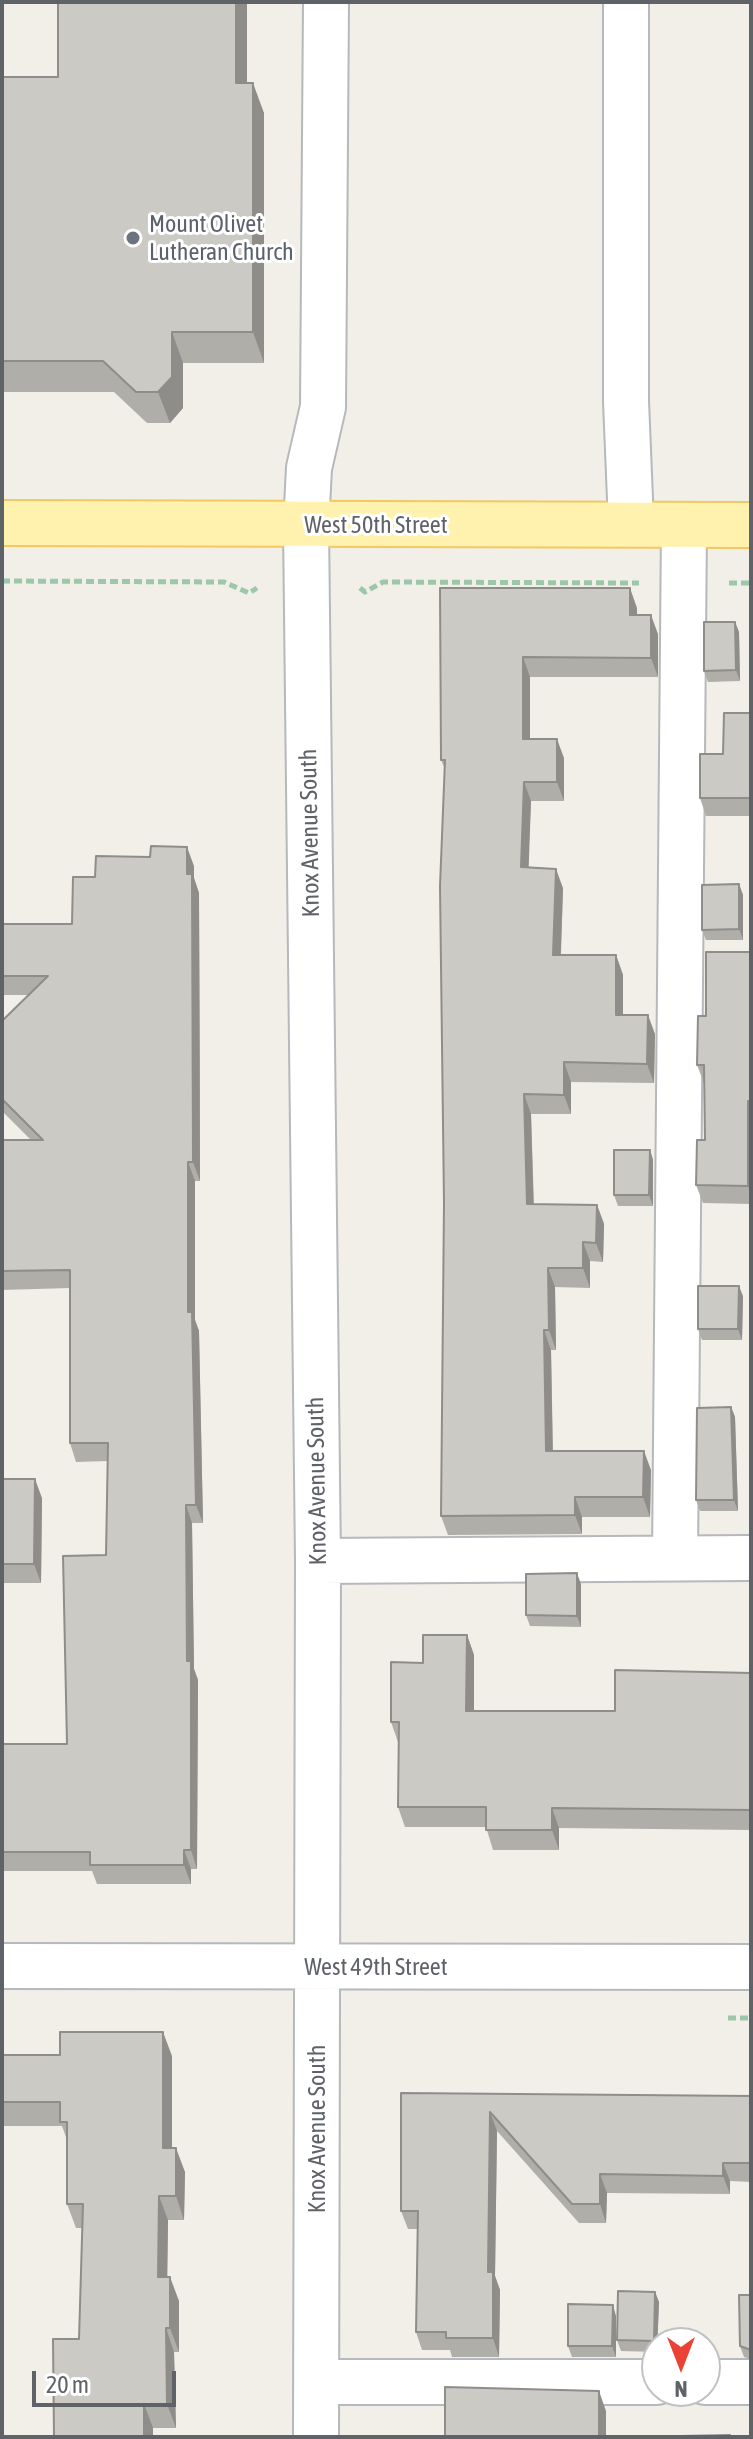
<!DOCTYPE html>
<style>
body{margin:0}
#map{position:relative;width:753px;height:2439px;overflow:hidden;background:#f1efe8;font-family:"Asap Condensed",sans-serif}
canvas{display:block}
.frame{position:absolute;inset:0;border:4px solid #5f6368;pointer-events:none}
.north{position:absolute;left:641px;top:2327px;width:80px;height:80px;box-sizing:border-box;background:#fff;border:2px solid #bfc1c3;border-radius:50%;rotate:180deg;font-size:22px;font-weight:700;line-height:32px;text-align:center;color:#5f6368}
.north::after{content:'';display:block;margin:auto;width:28px;height:36px;background:#ea4335;clip-path:polygon(50% 0,100% 100%,50% 72%,0 100%)}
.scale{position:absolute;left:32px;top:2371px;width:144px;height:36px;box-sizing:border-box;border:4px solid #5f6368;border-top:0;padding-left:10px;font-size:24px;line-height:28px;white-space:nowrap;color:#5f6368;-webkit-text-stroke:6px #fff;paint-order:stroke}
</style>
<div id="map">
<canvas width="753" height="2439"></canvas>
<div class="frame"></div>
<div class="north">N</div>
<div class="scale">20 m</div>
</div>
<script>
const g = document.querySelector('canvas').getContext('2d');
g.lineJoin = 'round';
function trace(path, color, width, dash) { g.strokeStyle = color; g.lineWidth = width; g.lineCap = dash ? 'butt' : 'round'; g.setLineDash(dash || []); g.stroke(path); }
function paint(path, color) { g.fillStyle = color; g.fill(path, 'evenodd'); }
function label(font, color, halo, rows, align = 'center') {
  g.font = font + ' "Asap Condensed",sans-serif'; g.lineWidth = 6; g.setLineDash([]); g.textBaseline = 'middle'; g.strokeStyle = halo; g.fillStyle = color; for (const [text, x, y, turn = 0] of rows) {
    g.save(); g.translate(x, y); g.rotate((+turn || 0) * Math.PI / 180); g.textAlign = isNaN(turn) ? turn : align; if (halo) g.strokeText(text, 0, 0); g.fillText(text, 0, 0); g.restore();
  }
}
const path = new Path2D(`
 M2,581l222,1 25,11 8,-5
 M729,583h22
 M360,588l5,4 18,-10 256,1
 M728,2018h23`);
const minor = new Path2D(`
 M626,2v399l5,123
 M675,1557l9,-1032
 M318,1561l433,-3
 M2,1966l749,1
 M317,2382h340
 M705,2382h46
 M316,2437l2,-876 -12,-1035 3,-58 14,-61 3,-405`);
const major = new Path2D(`
 M2,523l749,2`);
const wall = new Path2D(`
 M247,2v81l17,30v250h-81v45l-13,15h-23l-33,-31h-112v-315h56z
 M440,588l197,20v7l21,19v43h-128v62l34,19v43h-33l-3,66 35,21 -2,67h55l7,20v40l32,19 -1,49 -83,-1v32h-40l3,90 63,1 7,19 -1,38 -13,-1v27l-35,-1 1,63h-5l2,101 98,19 -1,47h-68v17l-134,1 -7,-19 3,-313 1,-434 -4,-9z
 M735,622l4,10 1,49 -32,1 -4,-11z
 M751,713v103h-45l-6,-18 23,-44z
 M194,866v12l5,15 1,178v110h-5v139l4,11 4,192h-11l2,146 4,11 -1,189h-6v15h-94l-5,-13h-90v-127h65l39,-189 2,-94 -32,1 -6,-19v-155l-68,2v-150h29l-29,-29v-90l27,-26h-27v-71h70l23,-47z
 M739,884l4,11v45h-37l-4,-10z
 M751,952v252l-48,-1 -7,-18 9,-45 -1,-57 -7,-18 9,-49z
 M650,1150l3,10v46h-35l-4,-11z
 M743,1296l-1,44h-40l-4,-11z
 M731,1407l4,10 3,94h-38l-4,-11z
 M2,1479l40,19 -1,85h-39z
 M581,1584v43l-51,-1 -4,-11z
 M467,1635l7,20v56h141l136,-38v157l-192,-2v22h-66l-7,-23h-81l-7,-20v-65l-7,-20 32,-59z
 M2,2055l170,1v92l13,24 -1,48h-16l-1,57 12,24v51h-5l2,76h-23v9l-74,-98 4,-111h-7l-9,-24v-64l-5,-14h-60z
 M401,2093l350,3v86l-21,-1v13l-123,-1 -1,30h-27l-82,-92 -2,145 5,14 -1,67h-47l-2,-7h-28l-6,-18 2,-103h-10l-7,-18z
 M655,2292l4,10 -2,50 -36,-1 -4,-11z
 M751,2295v64l-7,-2 -4,-11z
 M616,2316v41h-44l-4,-11z`);
const shadedWall = new Path2D(`
 M236,2h11v111l-11,-30z
 M253,83l11,30v250l-11,-31z
 M172,332l11,31v45l-13,15 -12,-31z
 M630,588l7,20v27l-7,-20z
 M651,615l7,19v43l-7,-19z
 M735,622l4,10 1,49 -4,-11z
 M523,657l7,20v81l-7,-19z
 M557,739l7,19v43l-7,-19z
 M524,782l7,19 -3,85 -7,-19z
 M187,847l7,19v12l5,15 1,288 -7,-19 -6,-288z
 M556,869l7,19 -3,86 -7,-19z
 M739,884l4,11v45l-4,-11z
 M616,955l7,20v59l-7,-19z
 M648,1015l7,19 -1,49 -7,-19z
 M564,1062l7,20v32l-7,-19z
 M524,1094l7,20 3,109 -7,-19z
 M748,1101l3,9v85l-3,-9z
 M650,1150l3,10v46l-4,-11z
 M188,1162l7,19v139l4,11 4,192 -7,-18 -8,-193z
 M597,1205l7,19 -1,38 -7,-19z
 M583,1242l7,19v27l-7,-20z
 M548,1268l7,19 1,63 -7,-20z
 M739,1286l4,10 -1,44 -4,-11z
 M2,1326l1,4 1,45 -2,-5z
 M544,1330l7,20 2,120 -7,-19z
 M731,1407l4,10 3,94 -4,-11z
 M644,1451l7,19 -1,47 -7,-20z
 M35,1479l7,19 -1,85 -7,-19z
 M575,1497l7,20v17l-7,-19z
 M186,1505l6,18 2,146 4,11 -1,189 -6,-19z
 M577,1573l4,11v43l-4,-11z
 M467,1635l7,20v76l-8,-20z
 M552,1808l7,20v22l-7,-20z
 M184,1850l7,19v15l-7,-19z
 M163,2032l9,24v116l-9,-24z
 M490,2112l7,19 -2,145 5,14 -1,67 -6,-19 -5,-66z
 M176,2148l9,24 -1,48 -8,-24z
 M723,2163l7,18v13l-7,-18z
 M600,2174l7,19 -1,30 -6,-19z
 M159,2196l9,24 -1,81 -9,-24z
 M170,2277l9,24v51l-9,-24z
 M655,2292l4,10 -2,48 -3,-9z
 M613,2305l3,11v41l-4,-11z
 M166,2328l8,24 2,76 -9,-24z
 M599,2391l7,20v26h-7z
 M144,2404l9,24v9h-9z`);
const building = new Path2D(`
 M58,2h178v81h17v249h-81v45l-14,15h-22l-33,-31h-101v-284h56z
 M440,588h190v27h21v43l-128,-1v82h34v43h-33l-3,85 35,2 -3,86h63v60h32l-1,49 -83,-2v33l-40,-1 3,110 70,1 -1,38 -13,-1v26h-35l1,62h-5l2,121h98l-1,46h-68v18l-134,1 3,-313 -4,-317 5,-126h-4z
 M704,622h31l1,48 -32,1z
 M724,713h27v85h-51v-44h23z
 M151,846l36,1v27h5l1,288h-5v150h4l4,193h-10l1,156h4v189h-7v15h-94v-13h-88v-108h65l-4,-188 43,-1 2,-112h-38v-173l-68,1v-131h41l-41,-41v-78l46,-45h-46v-52h70l1,-47h22l1,-21 54,1z
 M739,884v45l-37,1v-45z
 M706,952h45v149h-3v85l-52,-1 1,-45h8l-1,-75h-7l1,-49h8z
 M614,1150h36l-1,45h-35z
 M698,1286h41l-1,43h-40z
 M731,1407l3,93h-38l1,-92z
 M2,1479h33l-1,85h-32z
 M577,1573v43l-51,-1v-41z
 M423,1635h44l-1,76h149v-41l136,3v137l-199,-2v22h-66v-23h-88l1,-85h-8v-60l32,1z
 M60,2032h103v116h13v48h-17l-1,81h12v51h-4l1,76h-23v33h-90l-1,-98h26l4,-135h-16v-82h-7v-20h-58v-47h58z
 M401,2093l350,3v67h-28v13l-123,-2v30h-28l-82,-92 -2,160h5v66h-47v-6h-30l2,-121h-17z
 M618,2291l37,1 -1,49 -37,-1z
 M739,2295h12v55l-11,-4z
 M568,2304l45,1 -1,41h-44z
 M445,2387l154,4v46h-154z
 M730,2435v2h-50v-1z`);
const markers = [
 [133,238,8,"#6b7280"]
];
const worshipNames = [
 ["Mount Olivet",149,224],
 ["Lutheran Church",149,252]
];
const streetNames = [
 ["West 50th Street",376,525],
 ["Knox Avenue South",310,833,-91],
 ["Knox Avenue South",317,1481,-91],
 ["West 49th Street",376,1967],
 ["Knox Avenue South",317,2129,-90]
];
trace(minor, '#b5b8bc', 48);
trace(major, '#f2c960', 48);
trace(path, '#9cc7a9', 5, [8, 4]);
trace(minor, '#fff', 44);
trace(major, '#fff2af', 44);
paint(wall, '#afaea9');
paint(shadedWall, '#8f8d8a');
paint(building, '#cccac5');
trace(building, '#8f8d8a', 2);
for (const [x, y, r, color] of markers) { const dot = new Path2D(); dot.arc(x, y, r, 0, 2 * Math.PI); g.fillStyle = color; g.fill(dot); trace(dot, '#fff', 3); }
label('24px', '#5b616d', '#fff', worshipNames, 'left');
label('24px', '#5f6368', '#fff', streetNames);
</script>
